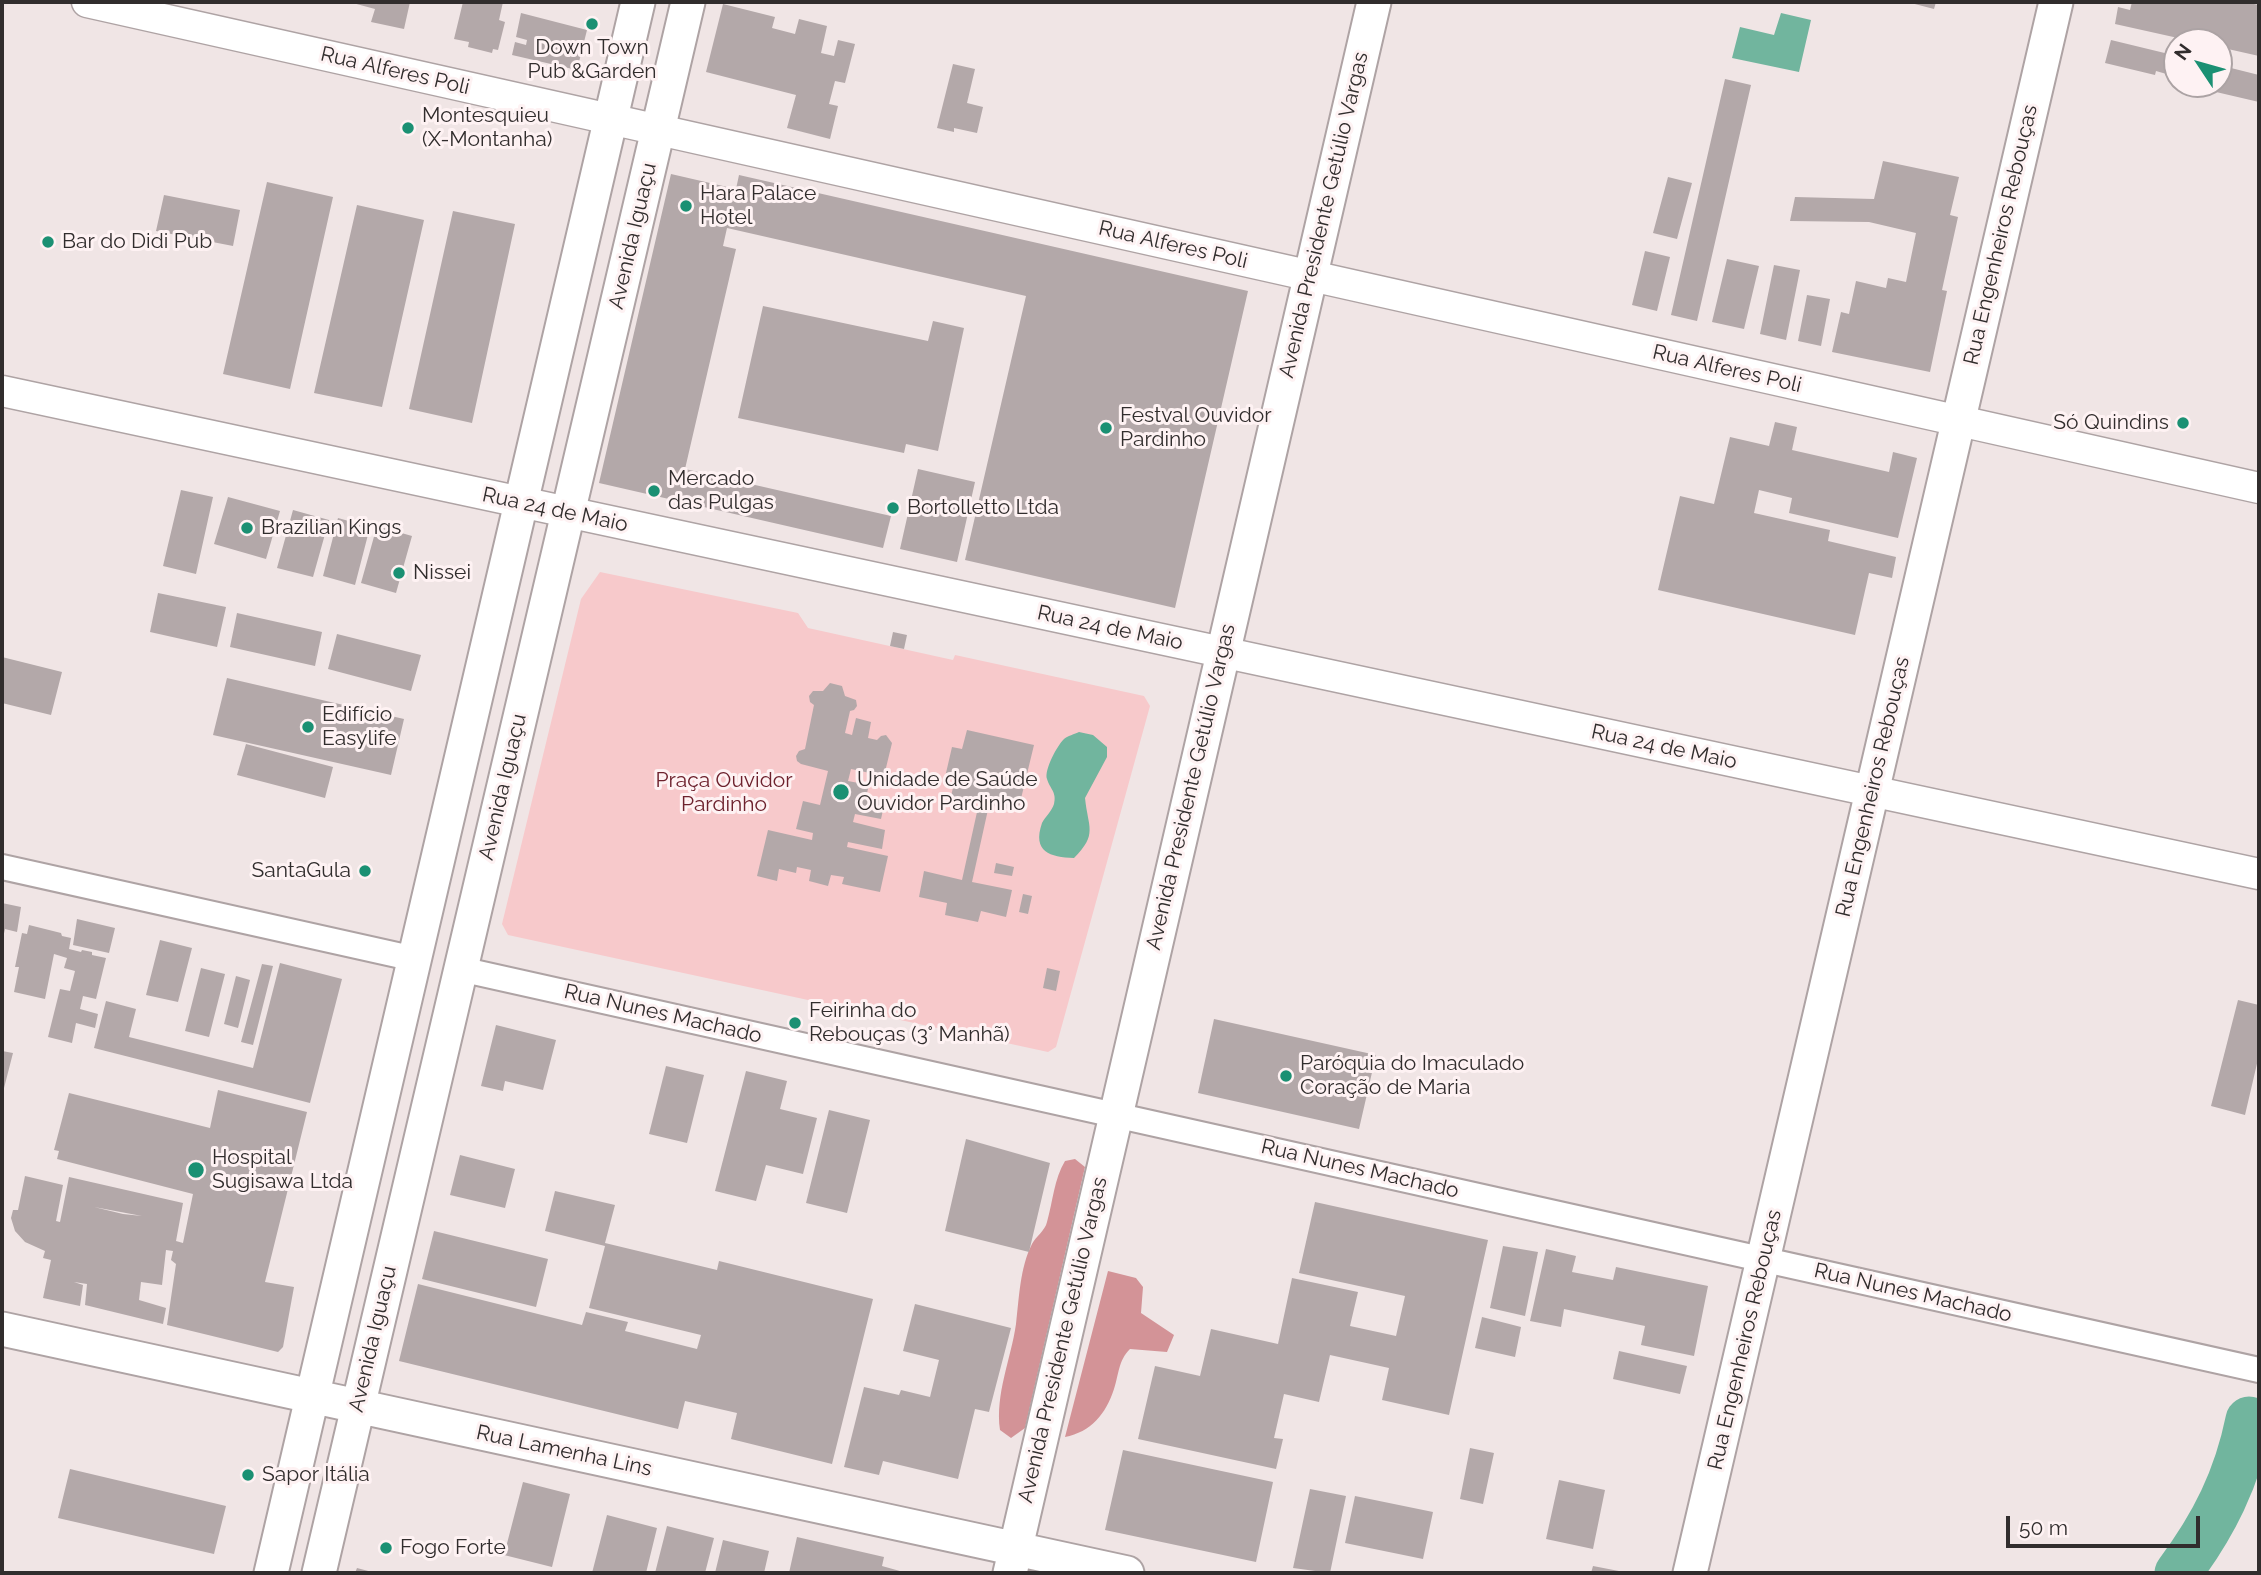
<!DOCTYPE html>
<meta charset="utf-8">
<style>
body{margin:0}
#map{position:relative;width:2261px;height:1575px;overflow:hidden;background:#f0e5e5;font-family:Raleway,sans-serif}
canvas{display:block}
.frame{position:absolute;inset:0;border:4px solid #312d2d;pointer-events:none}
.north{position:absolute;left:2163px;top:28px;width:70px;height:70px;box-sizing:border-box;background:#fef2f3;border:2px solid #aca3a4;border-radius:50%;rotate:306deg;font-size:19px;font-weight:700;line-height:28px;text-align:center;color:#312d2d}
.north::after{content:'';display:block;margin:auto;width:24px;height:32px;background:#1b9073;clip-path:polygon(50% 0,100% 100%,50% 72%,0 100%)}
.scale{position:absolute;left:2006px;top:1516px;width:194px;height:32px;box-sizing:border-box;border:4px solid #312d2d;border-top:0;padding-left:9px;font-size:21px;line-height:24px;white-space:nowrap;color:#312d2d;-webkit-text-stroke:5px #fef2f3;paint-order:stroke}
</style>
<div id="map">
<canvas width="2261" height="1575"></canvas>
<div class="frame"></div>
<div class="north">N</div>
<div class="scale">50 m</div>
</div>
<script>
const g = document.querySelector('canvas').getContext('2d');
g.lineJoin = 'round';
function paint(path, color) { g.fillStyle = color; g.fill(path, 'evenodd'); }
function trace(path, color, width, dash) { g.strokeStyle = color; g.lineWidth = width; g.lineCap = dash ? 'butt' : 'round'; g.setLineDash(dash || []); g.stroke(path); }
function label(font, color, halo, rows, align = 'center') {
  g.font = font + ' Raleway,sans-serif'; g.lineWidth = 6; g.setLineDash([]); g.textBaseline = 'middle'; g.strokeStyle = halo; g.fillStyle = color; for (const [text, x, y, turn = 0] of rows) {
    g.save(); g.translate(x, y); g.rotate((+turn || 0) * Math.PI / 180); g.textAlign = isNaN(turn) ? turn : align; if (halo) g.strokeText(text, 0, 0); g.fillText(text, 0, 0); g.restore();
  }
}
const green = new Path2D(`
 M600,572l198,41 10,15 145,32 2,-5 189,41 6,10 -94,341 -8,5 -540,-117 -6,-11 79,-325z`);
const forest = new Path2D(`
 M1075,1159l10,8 -60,261 -14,10 -11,-8c-5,-36 11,-71 16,-106 3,-25 4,-57 16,-80 4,-8 13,-13 15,-22 6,-21 7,-43 18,-61z
 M1108,1271l28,7 7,9 -2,26 33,22 -7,17 -37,-3c-12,12 -11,25 -16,40 -8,25 -23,43 -49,48z`);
const water = new Path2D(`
 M1781,13l30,7 -12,52 -67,-14 8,-31 34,8z
 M1079,732l14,3 14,12v10l-22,41c3,30 13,36 -11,60 -24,-1 -42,-6 -32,-35 3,-6 10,-12 12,-19 3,-12 -4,-15 -7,-25 -3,-9 10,-33 17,-40 3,-3 11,-5 15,-7z`);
const river = new Path2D(`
 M2178,1573c36,-48 59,-94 71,-153`);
const building = new Path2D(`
 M349,2h61l-6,27 -33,-7 4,-13z
 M463,2h40l-4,18 6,2 -7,28 -5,-1 -1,4 -24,-6 1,-5 -15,-3z
 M1907,2h29l-2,7z
 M2132,2h112l15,3v51l-40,-9v-5h-23l-81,-18 3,-17 12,3z
 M723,4l52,13 -3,11 23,6 4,-15 28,7 -6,27 13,3 4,-16 17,4 -10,39 -10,-2 -6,23 9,2 -8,33 -43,-11 9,-33 -90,-23z
 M521,13l66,17 -10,40 -65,-15 3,-13 11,3 1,-5 -11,-3z
 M2111,40l66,16v27l-9,-2 2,-6 -14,-4 -1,4 -50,-12z
 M953,64l22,5 -8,34 16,4 -6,26 -23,-5v4l-17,-4z
 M2219,65l40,10v27l-73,-17 33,-1z
 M1725,79l26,6 -54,236 -26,-6z
 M1883,161l76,16 -9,38 8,2 -16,73 5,1 -17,81 -98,-20 9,-40 8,2 7,-33 30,7 2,-10 18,4 10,-49 -47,-11 -79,-1 5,-24 79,2z
 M671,174l65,15 3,-14 509,116 -73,317 -210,-48 61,-264 -299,-68 -4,18 13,3 -51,220 206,47 -8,32 -284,-65z
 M1668,177l24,6 -15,56 -24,-6z
 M267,182l66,15 -43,192 -67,-15z
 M164,195l76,15 -7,36 -77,-15z
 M357,205l67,15 -42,187 -68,-14z
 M453,211l62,13 -43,199 -63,-14z
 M1645,251l25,6 -13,54 -25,-6z
 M1727,259l32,7 -15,63 -32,-7z
 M1774,265l26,5 -14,70 -26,-6z
 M1807,295l23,4 -9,47 -23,-5z
 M763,306l165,35 5,-20 31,7 -26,123 -32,-7 -2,9 -166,-35z
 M1775,422l22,5 -5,23 97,22 4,-20 24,6 -19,80 -109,-25 3,-15 -33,-8 -5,23 76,17 -2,11 68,16 -4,21 -23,-5 -14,62 -197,-45 22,-94 34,8 16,-67 39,9z
 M918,469l57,13 -18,80 -57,-13z
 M181,490l32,7 -17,77 -33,-8z
 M228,497l52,14 -14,48 -52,-15z
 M293,510l36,10 -16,57 -36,-9z
 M338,518l32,9 -15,58 -32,-9z
 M377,526l35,10 -16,57 -35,-10z
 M158,593l68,14 -9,40 -67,-15z
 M237,613l85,19 -7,34 -85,-19z
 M893,632l14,3 -3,14 -14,-3z
 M337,634l84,21 -10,36 -83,-22z
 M2,657l60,15 -11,43 -49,-12z
 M227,678l177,41 -13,56 -178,-40z
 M830,683l12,3 3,10 11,4 1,6 -3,4 -4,1 -5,22 7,2 4,-17 15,4 -3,16 9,2 4,-4 5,-1 6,8 -8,33 -33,-7 -3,12 21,4 -3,12 19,4 -4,18 -26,-5 -2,8 32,8 -3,19 -34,-7 -1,5 41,9 -8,36 -38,-8 2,-7 -13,-2 -3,11 -19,-5 2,-11 -14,-3 -1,6 -17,-4 -2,12 -20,-5 11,-46 44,10 1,-7 -17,-4 7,-28 17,4 8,-34 -27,-7 -4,-3 -1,-5 3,-5 6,-2 9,-44 -4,-3 -1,-6 4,-5h10z
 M967,730l67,15 -16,66 -29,-6 -17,77 40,8 -6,27 -25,-6 -3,11 -33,-7 2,-12 -28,-6 5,-26 38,9 17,-77 -28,-7 5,-21 -10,-2 6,-26 10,2z
 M246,744l87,23 -8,31 -88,-23z
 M996,863l18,4 -2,9 -18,-3z
 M1023,894l9,2 -4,18 -9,-2z
 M2,903l19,4 -4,25 -12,-3 -2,9z
 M77,919l38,9 -6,25 -36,-8z
 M29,925l32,8 1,3 9,2 -2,11 12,3 1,-2 10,2v3l14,3 -10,41 -13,-3 -3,13 18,5 -3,14 -19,-5 -4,20 -24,-6 12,-48 10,2 5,-20 -11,-3 3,-10 -13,-4 -9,45 -31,-7 5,-25h-4l7,-34 5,1z
 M160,940l32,8 -14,54 -32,-7z
 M280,963l62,16 -32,124 -216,-55 12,-47 30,8 -7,28 124,31z
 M262,964l11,2 -20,79 -12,-3z
 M201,968l24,6 -16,63 -24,-6z
 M1047,968l13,3 -4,20 -13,-3z
 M236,976l14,4 -12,48 -14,-4z
 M2238,1000l21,5v50l-14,60 -34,-9z
 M1214,1019l162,36 -17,74 -161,-36z
 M496,1025l60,15 -13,50 -38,-9 -2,10 -22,-5z
 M2,1051l11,2 -10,39 -1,-1z
 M666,1066l38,9 -17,68 -38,-9z
 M746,1071l41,10 -7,28 37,9 -14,56 -37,-9 -10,36 -41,-10z
 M218,1090l89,22 -42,170 29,5 -11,60 -5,5 -111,-27 9,-61 -5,-4 2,-9 -7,-1 -4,35 -21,-3 -2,18 27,8 -3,16 -78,-19 2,-21 -13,-2 9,3 -3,21 -37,-8 8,-38 -8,-2 2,-7 -20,-9 -10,-11 -4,-13 2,-8h5l7,-34 38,9 -7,36 4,1 9,-45 114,26 -7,38 7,2 10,-49 -136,-35 2,-8 -5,-1 15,-57 141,35zM94,1207l48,9 -19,-2z
 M829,1110l41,10 -23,93 -41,-10z
 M966,1139l84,24 -21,89 -84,-21z
 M460,1155l55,14 -10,39 -55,-13z
 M555,1191l60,14 -10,38 112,27 2,-9 154,38 -41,165 -101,-25 6,-26 -52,-12 -7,28 -279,-68 19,-77 164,41 4,-13 42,10 -3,9 72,18 4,-14 -112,-27 16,-62 -60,-15z
 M1315,1202l173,38 -39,175 -67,-15 7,-32 -59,-13 -11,47 -35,-8 -10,44 9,1 -7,30 -138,-30 17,-73 45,10 11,-47 67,15 14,-66 66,14 -8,34 46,10 9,-40 -106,-23z
 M434,1231l114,28 -12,48 -114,-28z
 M1503,1246l35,6 -13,64 -35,-8z
 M1546,1249l30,7 -4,16 41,8 3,-13 92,19 -14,70 -53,-11 4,-19 -81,-17 -3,18 -31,-6z
 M915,1304l96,24 -22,84 -14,-3 -17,70 -75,-18 -4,14 -35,-8 20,-80 35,8 2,-5 29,7 9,-37 -36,-9z
 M1482,1317l39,10 -6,30 -40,-9z
 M1619,1351l68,15 -7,28 -67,-15z
 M1470,1448l24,5 -11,51 -23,-5z
 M1123,1450l150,32 -17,80 -151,-32z
 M70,1469l156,37 -12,48 -156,-36z
 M1559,1480l46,10 -12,59 -47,-10z
 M523,1482l47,12 -18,73 -48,-12z
 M1310,1489l36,7 -16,77 -37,-5z
 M1355,1496l78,16 -10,47 -78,-16z
 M607,1515l50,13 -11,45h-54z
 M667,1526l47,12 -9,35h-50z
 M797,1537l87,20 -2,9 25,7h-118z
 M723,1540l46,11 -5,22h-49z
 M1593,1566l31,6v1h-33z
 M357,1568l15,4v1h-17z`);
const minor = new Path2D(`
 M2,867l413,92
 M460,969l1799,401`);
const tertiary = new Path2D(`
 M87,2l2172,486
 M2,391l2257,483`);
const secondary = new Path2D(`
 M2,1329l1125,244
 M271,1573l367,-1571
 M319,1573l369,-1571
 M1010,1573l364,-1571
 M1690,1573l366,-1571`);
const markers = [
 [592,24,7,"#1b9073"],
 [408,128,7,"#1b9073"],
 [686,206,7,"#1b9073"],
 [48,242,7,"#1b9073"],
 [2183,423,7,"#1b9073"],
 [1106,428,7,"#1b9073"],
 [654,491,7,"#1b9073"],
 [893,508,7,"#1b9073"],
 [247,528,7,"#1b9073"],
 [399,573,7,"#1b9073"],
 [308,727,7,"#1b9073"],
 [841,792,9,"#1b9073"],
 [365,871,7,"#1b9073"],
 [795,1023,7,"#1b9073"],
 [1286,1076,7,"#1b9073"],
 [196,1170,9,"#1b9073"],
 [248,1475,7,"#1b9073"],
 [386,1548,7,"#1b9073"]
];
const poiNames = [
 ["Down Town",592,48,"center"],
 ["Pub &Garden",592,72,"center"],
 ["Montesquieu",422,116],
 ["(X-Montanha)",422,140],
 ["Hara Palace",700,194],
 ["Hotel",700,218],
 ["Bar do Didi Pub",62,242],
 ["Festval Ouvidor",1120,416],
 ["Pardinho",1120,440],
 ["Só Quindins",2169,423,"right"],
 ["Mercado",668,479],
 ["das Pulgas",668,503],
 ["Bortolletto Ltda",907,508],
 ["Brazilian Kings",261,528],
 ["Nissei",413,573],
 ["Edifício",322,715],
 ["Easylife",322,739],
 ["Unidade de Saúde",857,780],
 ["Ouvidor Pardinho",857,804],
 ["SantaGula",351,871,"right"],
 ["Feirinha do",809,1011],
 ["Rebouças (3° Manhã)",809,1035],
 ["Paróquia do Imaculado",1300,1064],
 ["Coração de Maria",1300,1088],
 ["Hospital",212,1158],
 ["Sugisawa Ltda",212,1182],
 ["Sapor Itália",262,1475],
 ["Fogo Forte",400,1548]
];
const streetNames = [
 ["Rua Alferes Poli",395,71,13],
 ["Avenida Presidente Getúlio Vargas",1324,215,-77],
 ["Rua Engenheiros Rebouças",2001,235,-77],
 ["Avenida Iguaçu",633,236,-77],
 ["Rua Alferes Poli",1173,245,13],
 ["Rua Alferes Poli",1727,369,13],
 ["Rua 24 de Maio",555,510,12],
 ["Rua 24 de Maio",1110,628,12],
 ["Rua 24 de Maio",1664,747,12],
 ["Avenida Iguaçu",503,787,-77],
 ["Avenida Presidente Getúlio Vargas",1191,787,-77],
 ["Rua Engenheiros Rebouças",1873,787,-77],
 ["Rua Nunes Machado",663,1014,13],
 ["Rua Nunes Machado",1360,1169,13],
 ["Rua Nunes Machado",1913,1293,13],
 ["Avenida Iguaçu",373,1339,-77],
 ["Avenida Presidente Getúlio Vargas",1063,1340,-77],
 ["Rua Engenheiros Rebouças",1745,1340,-77],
 ["Rua Lamenha Lins",564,1451,12]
];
const parkNames = [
 ["Praça Ouvidor",724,781],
 ["Pardinho",724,805]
];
paint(green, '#f7c9cb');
paint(forest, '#d39397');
paint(water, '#71b59e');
trace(river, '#71b59e', 47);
paint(building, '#b3a8a9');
trace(minor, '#aea3a4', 28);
trace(tertiary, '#aea3a4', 33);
trace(secondary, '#aea3a4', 37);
trace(minor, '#fff', 24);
trace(tertiary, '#fff', 30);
trace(secondary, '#fff', 33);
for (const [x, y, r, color] of markers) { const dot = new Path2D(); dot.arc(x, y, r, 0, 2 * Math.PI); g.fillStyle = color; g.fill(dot); trace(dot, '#fef2f3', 2.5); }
label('21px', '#312d2d', '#fef2f3', poiNames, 'left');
label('21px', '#312d2d', '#fef2f3', streetNames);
label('21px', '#6d212d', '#fef2f3', parkNames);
</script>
